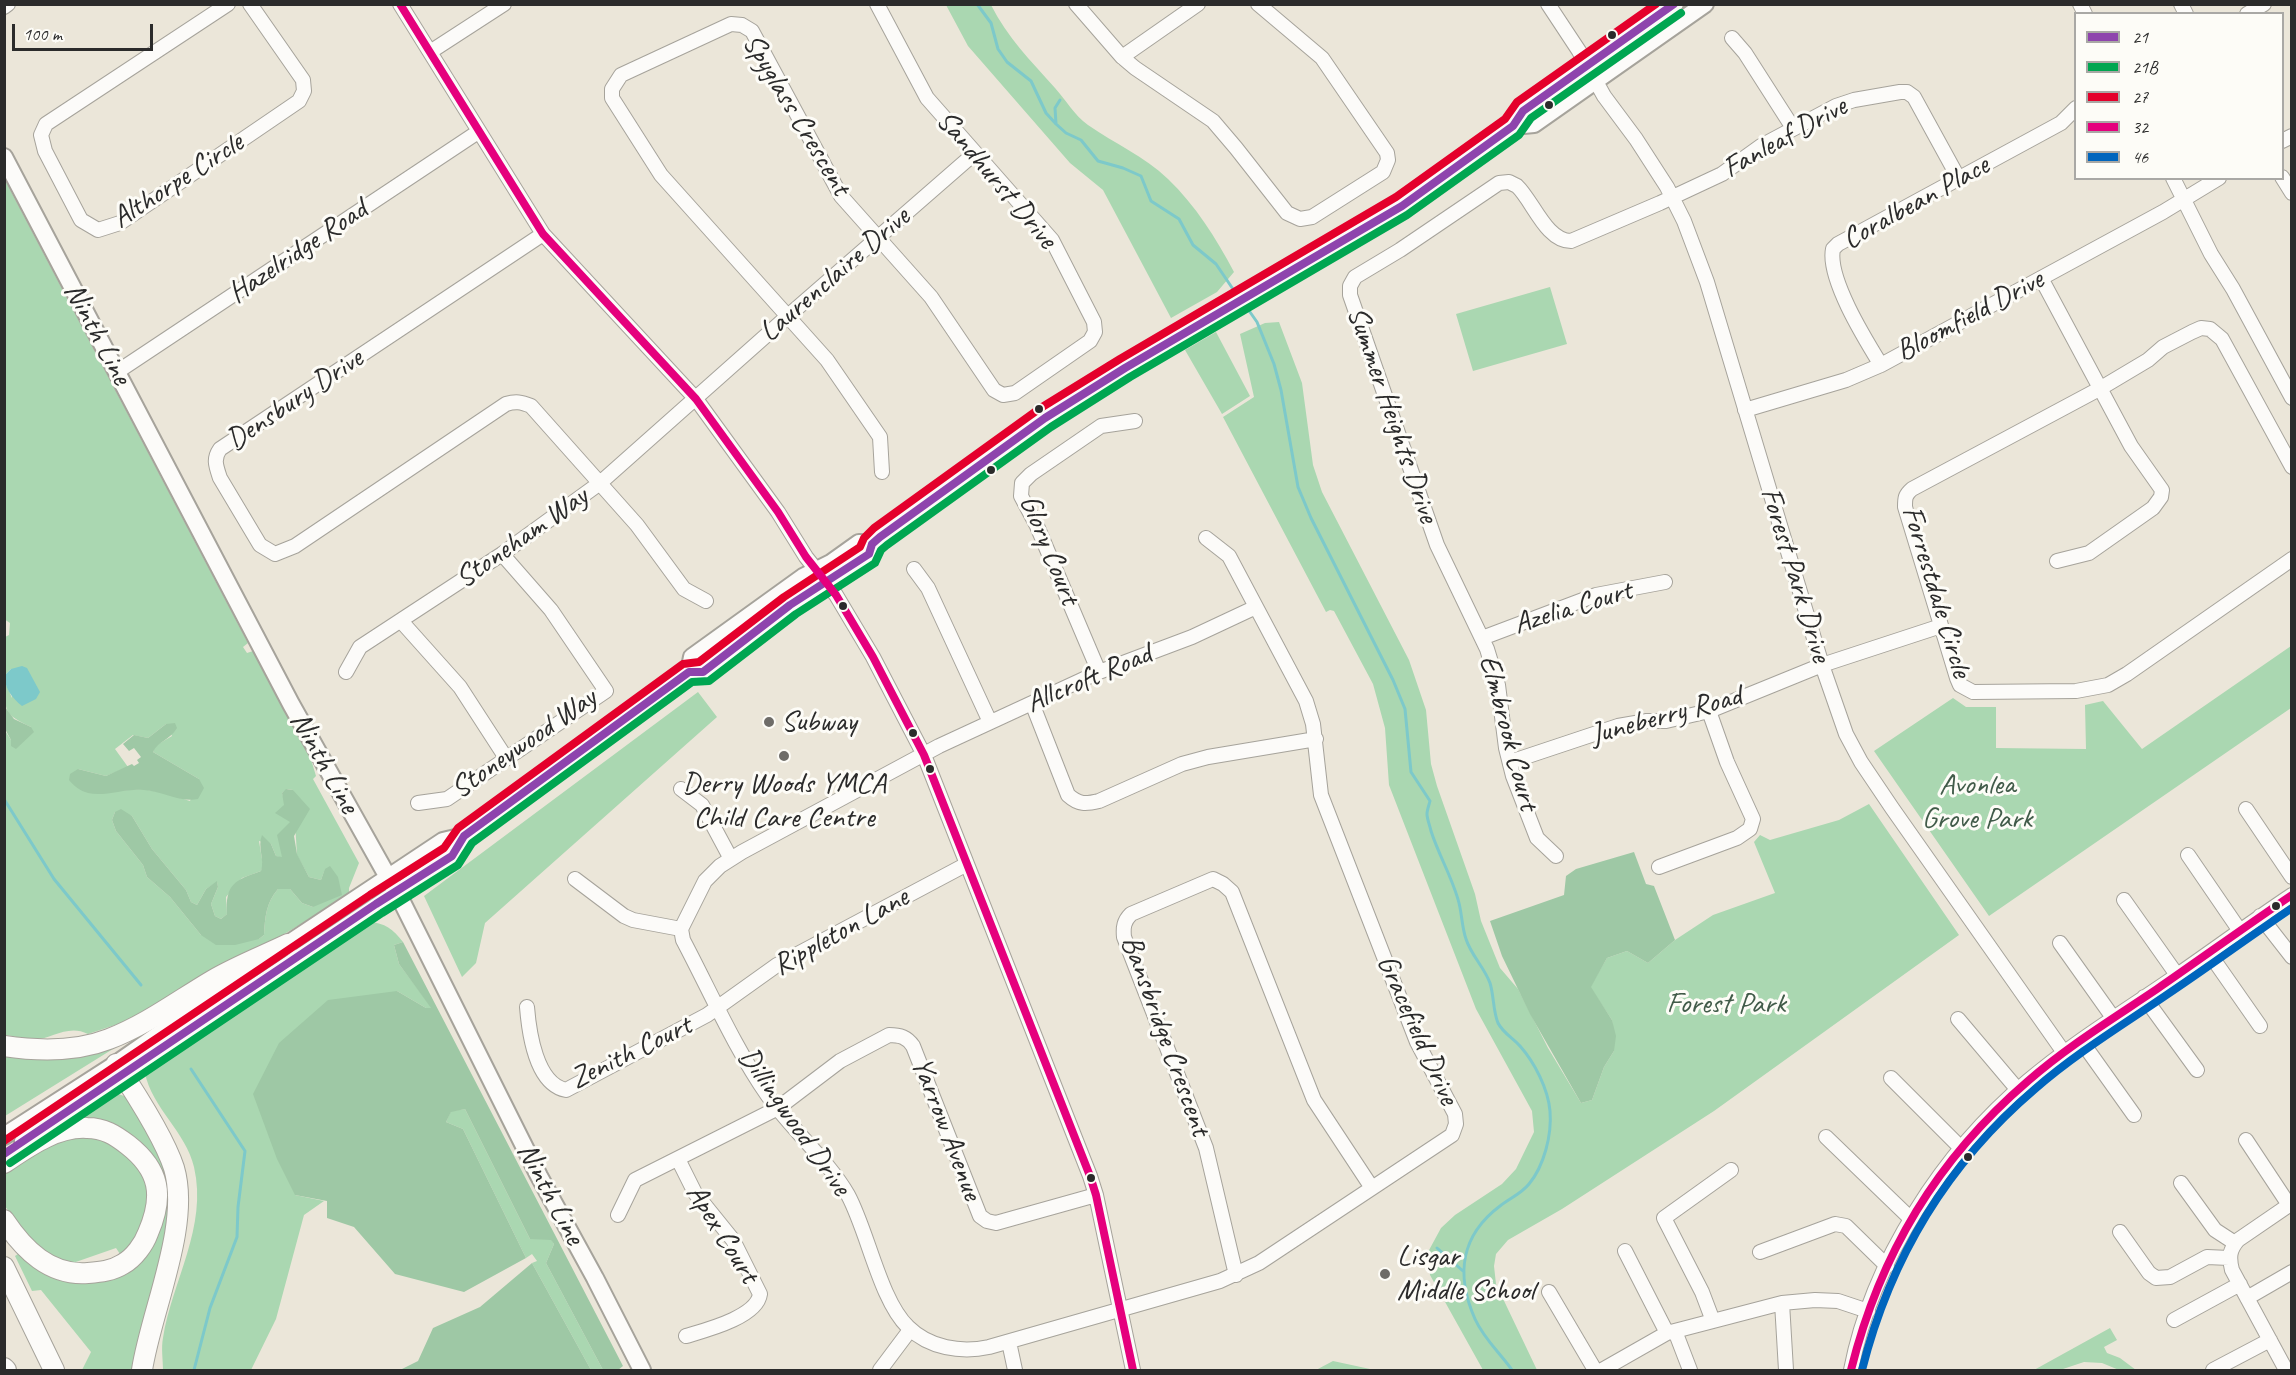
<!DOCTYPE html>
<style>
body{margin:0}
#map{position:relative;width:2296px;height:1375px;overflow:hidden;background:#ebe6d9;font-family:Caveat,sans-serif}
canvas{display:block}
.frame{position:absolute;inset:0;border:6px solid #2b2b2b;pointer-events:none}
.legend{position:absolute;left:2074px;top:12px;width:210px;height:168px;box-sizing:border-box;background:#fdfcf7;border:2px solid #a9a8a5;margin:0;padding:8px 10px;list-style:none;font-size:18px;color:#2b2b2b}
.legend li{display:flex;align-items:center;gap:12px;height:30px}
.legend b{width:30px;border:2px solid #a9a8a5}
.scale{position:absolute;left:12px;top:24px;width:141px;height:27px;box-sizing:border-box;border:3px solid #2b2b2b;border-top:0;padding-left:8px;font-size:18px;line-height:21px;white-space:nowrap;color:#2b2b2b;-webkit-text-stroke:4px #fdfcf7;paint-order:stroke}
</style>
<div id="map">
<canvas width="2296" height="1375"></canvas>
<div class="frame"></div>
<ul class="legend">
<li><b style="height:8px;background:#8e44ad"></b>21</li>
<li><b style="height:8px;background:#00a651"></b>21B</li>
<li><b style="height:8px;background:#e4002b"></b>27</li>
<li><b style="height:8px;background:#e5007d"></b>32</li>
<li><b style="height:8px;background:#0065bd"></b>46</li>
</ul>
<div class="scale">100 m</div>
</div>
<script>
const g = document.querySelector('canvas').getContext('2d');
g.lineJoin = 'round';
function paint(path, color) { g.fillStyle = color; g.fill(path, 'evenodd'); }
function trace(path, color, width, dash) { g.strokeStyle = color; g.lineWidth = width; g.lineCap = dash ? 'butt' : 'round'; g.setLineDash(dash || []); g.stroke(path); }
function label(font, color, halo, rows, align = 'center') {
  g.font = font + ' Caveat,sans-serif'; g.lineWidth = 6; g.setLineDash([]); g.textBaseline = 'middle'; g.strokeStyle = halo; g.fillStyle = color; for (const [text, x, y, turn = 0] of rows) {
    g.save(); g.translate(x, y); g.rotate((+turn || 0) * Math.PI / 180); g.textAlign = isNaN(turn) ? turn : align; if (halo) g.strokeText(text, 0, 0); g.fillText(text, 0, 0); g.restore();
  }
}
const green = new Path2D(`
 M946,5h45c17,33 39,55 64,83 11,12 19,27 33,37 27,19 56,31 80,54 28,27 48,59 66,93l-17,20 -46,26 -68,-128 -33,-27 -102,-117z
 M5,180l243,463 -5,4 4,6 6,-2 57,105 6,20 -3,3 46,84 -10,25v7l-116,70 -106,56 -39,13c-21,-11 -38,7 -56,5 -8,0 -18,-3 -27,-4l-1,-306 7,11 20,-13c-28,-13 -26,-16 -26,-45l7,16 -1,-29 -6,6v-38l4,-2 1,-12 -6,-4zM166,724l6,12 -17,10 -2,6 46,27 -9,22 -30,-9 -18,-3 -53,4 -11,-24 28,7 22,-9 -13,-18 18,-14 15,3zM287,789l6,1 4,65 12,22 12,3 4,-11 -12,38 -11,-4 -12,-14h-12c-12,14 -13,28 -14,46l-5,4 -58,-4 -31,-38 -23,-20 -4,-12 -27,-34 -4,-11 3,-8 17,4 20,33 34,41 5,12 6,3 9,-16 11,-7 1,5 -7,17 4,12 6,3 6,-5 -1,-17 16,-19 19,-7 2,-6 -4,-24 12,3 5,12 6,2 9,-36 -9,-29z
 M1550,287l17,57 -94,27 -17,-57z
 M1279,322l23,61 11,82 9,27 87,168 17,50 5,54 6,22 38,108 6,27 19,47 18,21 30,59 33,55 11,-3 12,-33 10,-16 -2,-31 -22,-33 17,-29 20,-7 21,12 27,-23 38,-25 62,-22 -21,-51 6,-7 10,5 69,-20 30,-16 90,131 -245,176 -152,98 -54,31 -12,14 -2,12 2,18 41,86h-54l-53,-95 -2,-23 13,-24 14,-13 47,-31 14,-15 18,-37 -2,-21 -56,-102 -87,-224 -4,-57 -12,-44 -39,-73 -4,-1 -4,2 -103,-195 31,-20 -14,-63 25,-11z
 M1216,332l34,64 -28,18 -37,-64z
 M2291,646v62l-302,208 -115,-165 79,-53 13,9h30v41l90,1 -1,-44 18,-4 39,48z
 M698,692l19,25 -232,206 -9,40 -14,14 -38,-81z
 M369,922c16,1 24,7 34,20l-9,3 5,19 33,44h-6l-29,-17 -102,204 29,6 -20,14 -28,104 -25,51h-88c0,-10 -2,-22 0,-32 9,-57 45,-111 31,-171 -8,-35 -42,-59 -49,-94l7,-11z
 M129,1039l-124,77v-65z
 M107,1090l20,7 34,51 12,61 -36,161h-55l9,-18 -50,-62 -9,1 -17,-35 3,-2 -9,-14 45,33 87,-17 17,-89c-5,-7 -10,-17 -16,-24 -20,-19 -44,-26 -71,-22l-3,-5z
 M465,1109l65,130h21l3,5 -8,19 57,107h-12l-59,-107 5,-2 -5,-7 -6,4 -63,-129 -17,-7 5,-11z
 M72,1134l30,2 29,19 14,21 4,31 -6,22 -13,19 -10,6 -4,-6 -46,16 -23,-10 -25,-23 -17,-25v-40z
 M2110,1328l7,12 -13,7 3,6 13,5 16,12h-17l-17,-7 -18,-1 -24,8h-26z
 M1333,1361l37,8 1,1h-55z`);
const forest = new Path2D(`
 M5,707l9,12 17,8 3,5 -18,17 -5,-3v-6l-6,-11z
 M175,723l2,5c-7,12 -19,13 -24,24l46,27 5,9 -6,11c-17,4 -36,-8 -54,-9 -18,-2 -39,7 -56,3 -8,-2 -14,-7 -19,-13l1,-6 8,-5 28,7 26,-12 2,2 5,-3 -2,-3 4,-3 -7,-9 -5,3 -6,-7 11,-9 14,3 18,-14z
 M286,789l7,1 17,19 -16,27 3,18 12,23 12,3 4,-11 5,-3 8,11 4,18 -29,12 -11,-4 -12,-14h-12c-12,14 -13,28 -14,46l-5,4 -24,6h-19l-15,-10 -31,-38 -23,-20 -4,-12 -27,-34 -4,-11 3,-8 6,-3 11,7 20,33 34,41 5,12 6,3 9,-16 11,-8 1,6 -7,17 4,12 6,3 6,-5c-2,-30 8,-34 34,-43 4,-12 -4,-24 1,-36l9,9 5,12 6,1 -5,-22 13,-13 -15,-9 9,-8 -2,-12z
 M1634,852l12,32 8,2 21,54 -27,23 -21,-12 -20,7 -16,29 21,33 4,16 -2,15 -10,16 -12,33 -11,3 -51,-89 -28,-58 -12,-35 74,-26 2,-19 10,-7z
 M403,942l220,424 -5,4h-15l-57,-107 8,-19 -3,-4 -21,-1 -65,-130 -14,3 -5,10 17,7 63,129 -62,34 -69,-18 -41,-47 -27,-9v-17l-32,-6 -18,-36 -24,-65 26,-51 49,-43 69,-9 29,17h5l-32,-44 -5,-19z
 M532,1263l59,107h-191l18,-9 15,-33 47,-21z`);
const water = new Path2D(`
 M22,666l5,2 13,24 -4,7 -14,7c-10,-8 -18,-18 -17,-31l6,-6z`);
const stream = new Path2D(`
 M977,4l14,19 7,26 9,13 24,19 15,32 10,11 10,9 15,7 17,21 25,7 18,8 10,25 28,18 14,26 23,19 21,31
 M1056,124l-1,-16 5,-8
 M1245,305l12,17 17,42 7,26 17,97 13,31 82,162 12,29 6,63 19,29c-1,4 -3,9 -3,13 0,5 3,12 4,17 8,25 22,48 28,72 3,12 3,25 7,36 5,16 18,28 24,44 4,13 3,28 8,40 5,10 15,15 22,23 15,17 28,43 30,65 2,24 -6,55 -21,73 -8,10 -19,14 -29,22 -40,30 -44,70 -25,113 9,20 25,34 37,51
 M4,799l50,80 87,106
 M191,1069l54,82 -7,56 -1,30 -27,71 -16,62
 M1437,1248l26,23`);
const minor = new Path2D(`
 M228,4l-182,120 -5,11 4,16 36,69 17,10 22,-7 179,-122 5,-10 -1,-11 -53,-76
 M400,4l143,230 153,165 82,113 28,45 30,38 37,62 51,98 166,421 6,19 37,175
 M877,4l50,94 125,142 42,82 1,10 -5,9 -75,52 -12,2 -9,-5 -63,-93 -90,-101 -89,-165 -10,-6 -11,-1 -110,51 -9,14v9l49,77 166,185 53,77 2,35
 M1076,4l46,53 13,11 78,53 23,27 51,65 13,6 12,-2 71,-45 5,-12 -1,-7 -65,-95 -64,-54
 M1548,4l31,47 25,45 32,43 31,48 17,34 23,61 115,383 24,69 15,28 31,46 173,246
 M2080,4l5,10
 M2181,4l5,10
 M4,7l4,-3
 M2247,14l17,-10
 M1732,38l13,15 48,75
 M430,52l74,-48
 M1122,57l76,-53
 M2282,141l10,-5
 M2282,177l10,16
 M2173,178l38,76 22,35 59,109
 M543,234l-323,215c-7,10 -4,17 0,29l40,67 15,9 20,-8 211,-142c10,-3 15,-2 25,2l106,119 47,64 22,12
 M2041,278l90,168 31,44 -1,7 -8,11 -64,45 -32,8
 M1881,365c-16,-26 -54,-87 -48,-116l5,-5 223,-121 15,-15
 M117,372l361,-240
 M1745,410l101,-30 35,-15 282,-153 56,-34
 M2292,467l-70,-128 -12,-10 -9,-1 -9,4 -29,15 -15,13 -47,28 -189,101c-7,6 -7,9 -7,18l52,171 3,7 13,7 103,-1 32,-6 19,-11 165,-115
 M1206,538l23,18 77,145 7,23 8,71 96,247 38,72 1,10 -4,11 -193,128 -39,18 -231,66c-28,6 -60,1 -81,-20 -28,-27 -40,-95 -60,-132 -21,-36 -56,-65 -80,-99 -34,-49 -58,-105 -85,-156l-2,-11 24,-48 15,-15 22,-14 197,-106 160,-74 93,-35 64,-30
 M914,569l14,19 62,134
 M401,621l59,66 46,71
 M1482,638l114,-43 69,-13
 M346,672l14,-25 142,-93 98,-71 188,-167 187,-163
 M1099,672l-62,-146 -16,-30 1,-13 9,-9 70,-48 34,-5
 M1032,703l36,92c11,10 18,9 31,6l83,-37 26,-7 108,-18
 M1510,762l108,-36 29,-5h19l43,-10 113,-46 119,-39
 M681,789l21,16 29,54
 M418,803l29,-4 159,-108 -55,-81 -49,-56
 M2246,809l46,68
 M2188,855l52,76
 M1556,856l-19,-18 -24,-62 -7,-28 -8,-63 -11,-36 -50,-104 -87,-250v-9l5,-9 45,-27 99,-67 10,-1 8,4c16,15 29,55 54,55l89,-38 62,-29 39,-28 75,-40 18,-6 46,-8h7l7,5 45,82
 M1659,867l78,-29 13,-9 3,-10 -26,-57 -18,-51
 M575,879l49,37 9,4 48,9
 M2124,900l53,75
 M2260,916l32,41
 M2060,943l54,76
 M2209,953l51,73
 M2144,997l53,73
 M527,1007c2,25 9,77 39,83l141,-75 70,-50 190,-101
 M1958,1019l60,71
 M2082,1042l52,73
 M1891,1078l70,70
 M1826,1137l85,82
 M2246,1140l43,65
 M678,1159l17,34 38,47 27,54c-3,23 -54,36 -74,42
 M2181,1183l34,47 20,13
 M618,1215l17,-35 143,-72 62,-47 49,-26c11,0 18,2 24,11l67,170 7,5 9,2 100,-28
 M2120,1232l29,41 7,5 14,-1 37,-20 22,1
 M1625,1251l42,82
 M1760,1252l75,-28 11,2 41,40
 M1236,1275l-30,-127 -82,-211c-1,-10 0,-16 7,-23l82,-35 10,5 9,8 82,208 58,88
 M1549,1292l46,78
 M2247,1298l45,-26
 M1782,1303l4,67
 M2174,1320l66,-36
 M1713,1321l-11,-29 -38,-74 67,-48
 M1675,1331l15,39
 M1009,1342l6,28
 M880,1370l30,-40
 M1602,1370l65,-37 115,-30 33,-3 23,1 30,10
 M1851,1370c21,-109 93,-219 177,-289 46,-39 99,-71 148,-105 39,-27 77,-55 116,-81
 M2213,1370l57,-30
 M2286,1370l-54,-100c-3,-12 -3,-20 6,-30l54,-37`);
const major = new Path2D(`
 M1513,126l21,-2 171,-120
 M4,157l287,547 112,200 136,272 56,102 47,92
 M689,672l3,-15 111,-80 28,-14 28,-20 13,1
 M4,1136l112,-72 172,-120 155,-103 21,-5
 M23,1141l429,-285 12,-20 225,-164h14l87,-67 79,-51 3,-10 8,-7 165,-119 80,-50 277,-162 111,-80 10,-15 152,-107`);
const highway = new Path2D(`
 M4,1046c34,5 72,6 105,-7 37,-14 70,-39 104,-59 24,-14 50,-24 75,-36
 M116,1064c18,27 48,73 58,104 17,57 -23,143 -32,202
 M4,1163c24,-16 53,-37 83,-35 17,0 28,7 41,17 32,25 36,51 20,88 -4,11 -14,25 -25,31 -11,7 -23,8 -35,9 -38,3 -64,-23 -84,-53
 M4,1267l50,103
 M4,1368l2,2`);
const bus1 = new Path2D(`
 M4,1154l372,-250 76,-48 12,-20 225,-164h14l87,-67 79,-51 3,-10 8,-7 165,-119 80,-50 277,-162 111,-80 10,-15 151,-107`);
const bus2 = new Path2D(`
 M10,1163l372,-250 76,-48 14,-22 220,-161 17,-1 87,-67 79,-51 6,-13 6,-5 164,-118 79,-50 277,-162 112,-80 12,-17 150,-105`);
const bus3 = new Path2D(`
 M4,1141l366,-246 74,-47 14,-20 225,-164 16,-2 85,-65 76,-50 4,-9 10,-10 165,-119 81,-50 276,-162 109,-78 12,-17 139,-98`);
const bus4 = new Path2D(`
 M400,4l143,230 153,165 82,113 28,45 30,38 37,62 51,98 166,421 6,19 37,175
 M1851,1370c29,-116 86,-211 177,-289 40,-35 86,-63 129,-92 45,-31 89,-63 135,-94`);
const bus5 = new Path2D(`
 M1862,1370c28,-111 85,-206 173,-281 40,-35 86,-63 130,-93 42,-28 84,-59 127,-88`);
const markers = [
 [1612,35,5,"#2b2b2b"],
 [1549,105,5,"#2b2b2b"],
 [1039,409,5,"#2b2b2b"],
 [991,470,5,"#2b2b2b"],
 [843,606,5,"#2b2b2b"],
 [769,722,6,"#6e6c68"],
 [913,733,5,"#2b2b2b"],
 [784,756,6,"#6e6c68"],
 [930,769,5,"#2b2b2b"],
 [2276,906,5,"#2b2b2b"],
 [1968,1157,5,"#2b2b2b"],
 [1091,1178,5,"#2b2b2b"],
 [1385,1274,6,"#6e6c68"]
];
const streetNames = [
 ["Spyglass Crescent",796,115,59],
 ["Fanleaf Drive",1785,138,-29],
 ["Sandhurst Drive",996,180,50],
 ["Althorpe Circle",178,181,-33],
 ["Coralbean Place",1916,203,-29],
 ["Hazelridge Road",298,252,-34],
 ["Laurenclaire Drive",835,275,-41],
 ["Bloomfield Drive",1970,316,-28],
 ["Ninth Line",97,334,62],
 ["Densbury Drive",295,400,-34],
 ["Summer Heights Drive",1392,415,71],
 ["Stoneham Way",522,538,-35],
 ["Glory Court",1049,550,68],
 ["Forest Park Drive",1795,575,73],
 ["Forrestdale Circle",1936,592,73],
 ["Azelia Court",1573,608,-17],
 ["Allcroft Road",1089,679,-23],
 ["Juneberry Road",1666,716,-15],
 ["Elmbrook Court",1508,733,75],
 ["Stoneywood Way",524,744,-35],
 ["Ninth Line",324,763,61],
 ["Rippleton Lane",841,932,-29],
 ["Gracefield Drive",1417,1030,66],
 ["Bansbridge Crescent",1165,1036,70],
 ["Zenith Court",631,1053,-26],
 ["Dillingwood Drive",794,1122,55],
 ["Yarrow Avenue",946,1129,69],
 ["Ninth Line",550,1194,62],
 ["Apex Court",722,1234,58]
];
const poiNames = [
 ["Subway",781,722],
 ["Derry Woods YMCA",784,784,"center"],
 ["Child Care Centre",784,818,"center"],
 ["Lisgar",1397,1257],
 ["Middle School",1397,1291]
];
const parkNames = [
 ["Avonlea",1977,785],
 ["Grove Park",1977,819],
 ["Forest Park",1726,1004]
];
paint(green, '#aad7b1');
paint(forest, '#9ec8a5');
paint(water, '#7dc9ca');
trace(stream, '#7dc9ca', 3);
trace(minor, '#a6a39b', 16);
trace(major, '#a6a39b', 20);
trace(highway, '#a6a39b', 22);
trace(minor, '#fcfbf9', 14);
trace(major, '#fcfbf9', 16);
trace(highway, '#fcfbf9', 20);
trace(bus1, '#8e44ad', 8);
trace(bus2, '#00a651', 8);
trace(bus3, '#e4002b', 8);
trace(bus4, '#e5007d', 8);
trace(bus5, '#0065bd', 8);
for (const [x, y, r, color] of markers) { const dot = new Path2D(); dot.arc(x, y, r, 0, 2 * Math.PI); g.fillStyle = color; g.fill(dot); trace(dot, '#fdfcf7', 2); }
label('30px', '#2b2b2b', '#fdfcf7', streetNames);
label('30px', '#2b2b2b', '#fdfcf7', poiNames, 'left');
label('30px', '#415b49', '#fdfcf7', parkNames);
</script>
